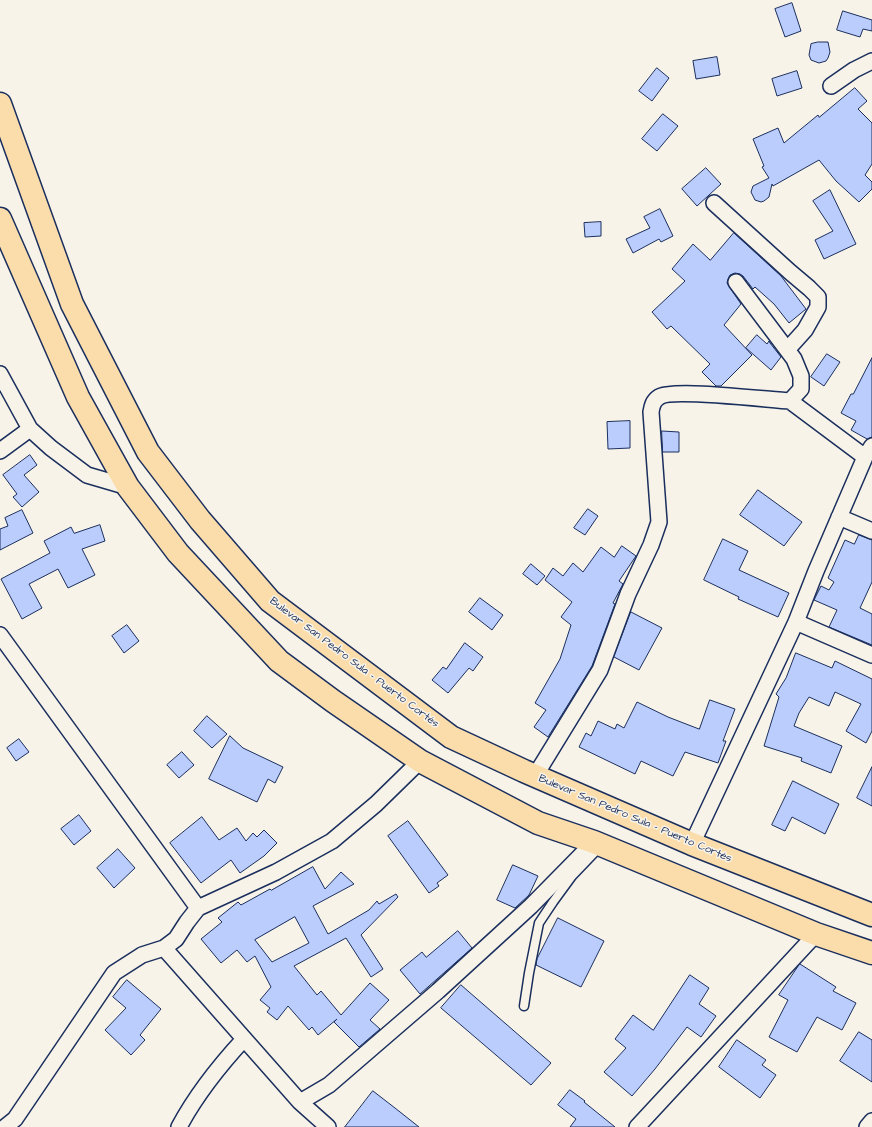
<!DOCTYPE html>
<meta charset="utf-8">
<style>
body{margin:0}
canvas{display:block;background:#f7f3e8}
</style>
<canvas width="872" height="1127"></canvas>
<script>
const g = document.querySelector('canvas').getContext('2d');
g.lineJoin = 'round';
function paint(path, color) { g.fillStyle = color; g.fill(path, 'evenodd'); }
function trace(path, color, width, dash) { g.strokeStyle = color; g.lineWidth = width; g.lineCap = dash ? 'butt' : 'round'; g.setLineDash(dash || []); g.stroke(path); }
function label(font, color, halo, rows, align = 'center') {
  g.font = font + ' "Architects Daughter",sans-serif'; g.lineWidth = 3; g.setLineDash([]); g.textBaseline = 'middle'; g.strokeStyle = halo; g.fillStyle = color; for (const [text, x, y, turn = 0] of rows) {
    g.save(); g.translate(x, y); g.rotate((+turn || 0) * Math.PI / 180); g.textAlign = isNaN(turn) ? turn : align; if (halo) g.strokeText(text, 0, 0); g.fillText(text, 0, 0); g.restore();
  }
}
const building = new Path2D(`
 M792,3l9,28 -16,6 -10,-28z
 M843,11l29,9v11l-9,-2 -3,8 -23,-7z
 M818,42h10l2,10 -2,6 -2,3 -7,2 -8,-3 -2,-5 2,-11z
 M717,57l3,18 -24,4 -3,-18z
 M657,68l12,10 -17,23 -13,-10z
 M797,71l5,17 -25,8 -5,-17z
 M855,88l12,13 -9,8 14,14v41l-7,11 7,7v7l-13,13 -23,-21 -17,-21 -46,26 -1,-2 -3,13 -5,4 -3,1 -6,-2 -4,-8 2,-6 16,-8 -7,-11 2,-1 -11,-27 25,-11 6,15 34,-28 1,2z
 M663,114l15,12 -21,25 -15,-12z
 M706,168l15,16 -24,22 -15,-17z
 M830,190l26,54 -32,15 -9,-19 18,-9 -20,-30z
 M660,209l13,27 -12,6 -2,-3 -26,14 -7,-14 24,-11 -6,-11z
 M601,222v14l-16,1 -1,-14z
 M734,233l47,43 25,33 -17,14 -15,-19 -19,-17 -2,2 -10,-13 -3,-2 -5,-1 -5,2 -2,4 -1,4 14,21 -17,21 28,30 -31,31h-5l-14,-14 8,-8 -39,-38 -4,3 -15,-17 33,-31 -13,-12 21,-25 17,16z
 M757,335l10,9 2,-3 1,2 11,14 -10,13 -25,-22z
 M827,354l13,8 -16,24 -13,-9z
 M872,358v79l-5,2 -16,-9 5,-9 -15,-8 10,-19h2z
 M630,421v27l-22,1 -1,-27z
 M662,431l17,1v20h-16z
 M30,455l7,10 -13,10 15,17 -17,15 -9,-10 4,-3 -14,-19z
 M758,490l44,32 -18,24 -44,-31z
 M588,509l10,7 -13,19 -11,-7z
 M22,510l11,23 -33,17v-21l8,-3 -3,-8z
 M100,525l5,16 -23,8 13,26 -27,13 -10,-19 -29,15 13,24 -20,11 -21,-40 49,-26 -6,-12 27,-14 3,6z
 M859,535l13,5v42l-12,26 12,6v31l-43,-18 8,-17 -23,-10 7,-14 8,4 5,-8 -6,-4 17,-38 9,4z
 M723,539l25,12 -9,19 50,23 -11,24 -40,-18 1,-2 -35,-17z
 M622,546l14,10 -17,25 4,3 -10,19 2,1 -23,62 -44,71 -14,-10 12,-17 -11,-7 25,-44 11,-34 -10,-8 11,-15 -27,-22 8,-12 10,8 10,-13 10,9 18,-25 13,10z
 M531,564l14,12 -8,9 -14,-11z
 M480,598l23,17 -11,15 -23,-18z
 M631,612l31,16 -23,42 -25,-13z
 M127,625l12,16 -15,12 -12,-17z
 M465,643l18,14 -10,14 -4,-3 -21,25 -16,-13 11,-13 3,2z
 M796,653l36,15 3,-7 37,18v52l-6,12 -20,-12 15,-27 -26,-12 -6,14 -20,-9 -10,16 -5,13 48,20 -11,27 -30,-12 1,-3 -38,-12 15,-49 -3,-3 10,-16z
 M710,700l25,9 -12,32h3l-8,22 -33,-11 -12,24 -32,-15 -6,13 -56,-27 7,-14 5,3 7,-15 17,8 2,-5 7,4 13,-26 31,15 31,12z
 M207,716l20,18 -15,14 -18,-17z
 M230,736l13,12 40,19 -8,16 -7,-4 -11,23 -48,-23z
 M19,739l10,13 -13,9 -9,-13z
 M182,752l12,13 -15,13 -12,-13z
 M872,767v39l-15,-8z
 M793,781l46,23 -14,30 -33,-17 -7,14 -13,-6z
 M79,815l12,16 -17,14 -13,-16z
 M202,817l17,23 18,-12 9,13 7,-8 4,4 7,-7 13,13 -13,13 -24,17 -9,-13 -30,23 -31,-40z
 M408,821l40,54 -11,8 2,3 -10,7 -41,-57z
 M118,849l17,19 -21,20 -17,-20z
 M513,865l25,11 -9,19 -14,13 -18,-8z
 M313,867l12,22 16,-17 13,12 -41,22 15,28 41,-24 8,-9 2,3 17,-10 2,3 -37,38 22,34 -12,8 -25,-39 -52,28 23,29 4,-4 20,24 29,-32 19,17 -19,20 10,9 -21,18 -25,-25 3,-3 -19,16 -6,-8 -3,3 -21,-24 -11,14 -10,-8 3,-4 -10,-8 11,-13 -16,-31 -8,6 -10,-12 -16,13 -20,-24 21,-17 -4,-4 20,-16 3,3 29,-16 1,1zM295,917l14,26 -37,19 -17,-22z
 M558,918l46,23 -23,46 -45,-22 1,-6z
 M458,931l14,17 -52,46 -20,-24 22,-18 4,5z
 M800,964l36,23 -3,4 23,12 -14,27 -25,-13 -20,35 -28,-15 19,-37 -9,-5z
 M690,975l19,13 -10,16 17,12 -15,21 -14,-10 -32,42 -23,27 -28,-24 22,-24 -11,-9 18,-24 20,15z
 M127,980l34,29 -21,26 5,5 -14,15 -26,-25 21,-22 -13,-11z
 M461,985l90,78 -20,22 -90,-77z
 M859,1032l13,8v42l-32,-21z
 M737,1040l29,20 -4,5 14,10 -16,23 -41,-31z
 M570,1090l15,11 -1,1 31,25h-45l6,-8 -18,-14z
 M373,1091l22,17 24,19h-74z`);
const lane = new Path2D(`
 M524,1006l5,-33 10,-50 14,-21 19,-26 23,-24`);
const street = new Path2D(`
 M831,86l23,-16 18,-9
 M714,203l76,69 19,16 9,9v10l-13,23 -18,20
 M736,282l58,77 7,17v13l-11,12 75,56
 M0,374l30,55 21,19 36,27 41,12
 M0,451l30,-22
 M839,517l33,14
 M796,622l76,33
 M0,635l198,273
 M535,776l65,-106 28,-76 23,-49 8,-23 -8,-110c1,-6 2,-11 8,-15 13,-9 111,3 131,4
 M692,844l104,-222 20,-51 49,-114 7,-11
 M164,948l136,154 28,25
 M300,1102l29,-17 109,-94 93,-85 63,-64
 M5,1127l10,-8 99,-146 28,-18 22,-7 12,-9 11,-17 11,-14 78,-36 56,-31 44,-37 44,-43
 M179,1127c17,-32 41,-62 65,-88
 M637,1127l179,-193
 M867,1127l5,-6`);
const highway = new Path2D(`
 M0,104l72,200 76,148 52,68 70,81 181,136 73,34 168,73 180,71
 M0,219l78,178 50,90 50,66 101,108 54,40 87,60 118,62 56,19 222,92 56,19`);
const streetNames = [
 ["Bulevar San Pedro Sula - Puerto Cortés",354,663,37],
 ["Bulevar San Pedro Sula - Puerto Cortés",635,819,23]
];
paint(building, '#bbcdfd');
trace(building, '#1b2f5e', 1);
trace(lane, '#1b2f5e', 11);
trace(street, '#1b2f5e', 18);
trace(highway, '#1b2f5e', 25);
trace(lane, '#f7f3e8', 8);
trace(street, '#f7f3e8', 15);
trace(highway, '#faddab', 22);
label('11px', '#1b2f5e', '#f7f3e8', streetNames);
</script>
